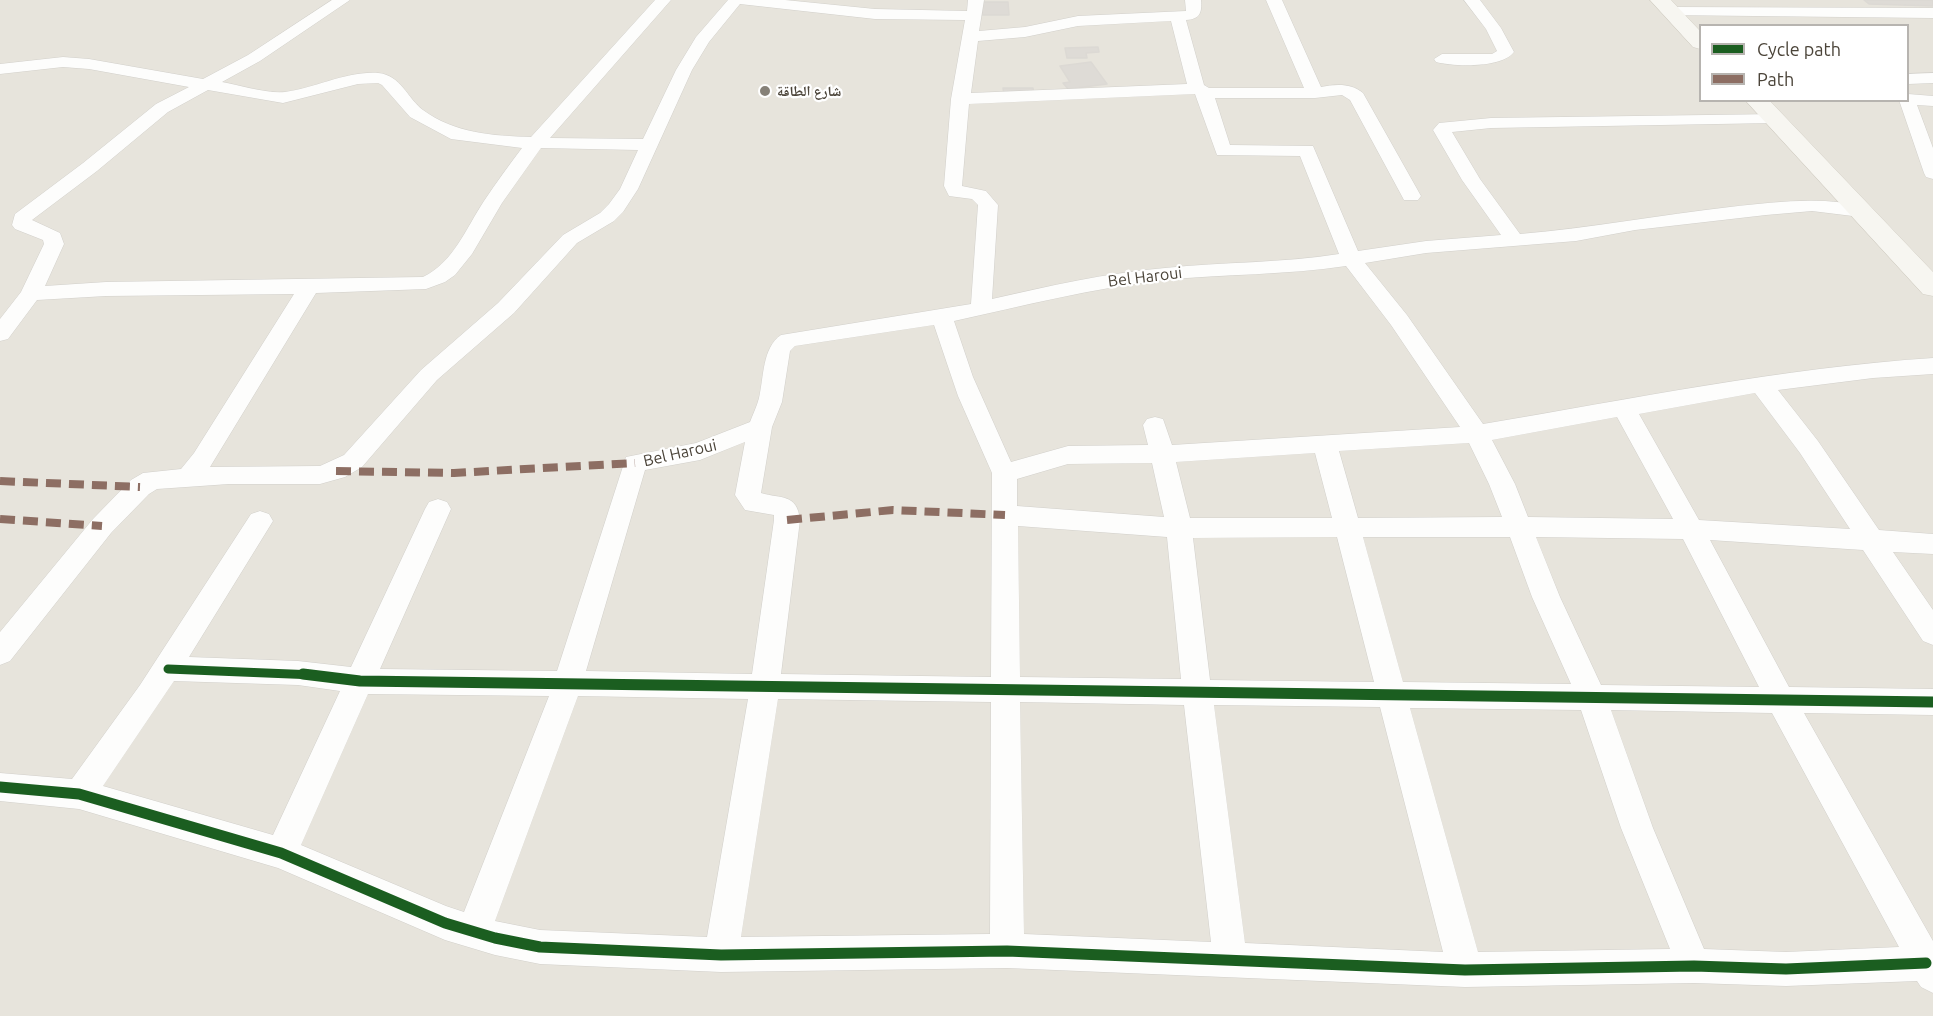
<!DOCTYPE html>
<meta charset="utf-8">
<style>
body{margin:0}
#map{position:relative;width:1933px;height:1016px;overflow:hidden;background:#f4f2ee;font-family:Ubuntu,sans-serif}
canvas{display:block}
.legend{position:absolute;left:1699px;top:24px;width:210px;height:78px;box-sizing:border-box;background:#fff;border:2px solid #b7b4b0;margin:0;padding:8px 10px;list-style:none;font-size:18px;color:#4b4439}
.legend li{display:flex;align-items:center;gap:12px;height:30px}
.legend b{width:30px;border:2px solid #b7b4b0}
</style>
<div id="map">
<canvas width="1933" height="1016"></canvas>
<ul class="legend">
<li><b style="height:8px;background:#1b5e20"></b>Cycle path</li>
<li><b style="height:8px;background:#8d6e63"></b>Path</li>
</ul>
</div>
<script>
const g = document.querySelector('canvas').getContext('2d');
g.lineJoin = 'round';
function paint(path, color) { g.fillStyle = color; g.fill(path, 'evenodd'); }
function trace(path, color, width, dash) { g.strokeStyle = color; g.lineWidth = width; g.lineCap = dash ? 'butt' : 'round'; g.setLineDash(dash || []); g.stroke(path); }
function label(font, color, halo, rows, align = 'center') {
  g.font = font + ' Ubuntu,"Noto Naskh Arabic",sans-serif'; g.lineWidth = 4.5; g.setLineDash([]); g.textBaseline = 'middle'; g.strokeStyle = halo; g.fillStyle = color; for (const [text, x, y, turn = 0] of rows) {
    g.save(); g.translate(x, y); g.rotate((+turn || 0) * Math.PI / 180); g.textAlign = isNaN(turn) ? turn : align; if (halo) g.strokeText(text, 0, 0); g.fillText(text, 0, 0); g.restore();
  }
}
const residential = new Path2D(`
 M0,0h1933v1016h-1933zM1700,26h208v74h-208z`);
const building = new Path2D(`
 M1864,0h69v6l-64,-2z
 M982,2h26l1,13h-27z
 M1098,47l1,5 -13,1 1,5h-20l-2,-10z
 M1091,62l16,22 -39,5 -5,-6 7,-1 -10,-16z
 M1003,88h30l1,8h-30z`);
const street = new Path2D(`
 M332,0h18l-90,61 -38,21c17,3 46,12 63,10 31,-4 61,-21 93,-19 23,2 29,25 45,37 31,23 70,26 108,27l124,-137h16l-121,138 93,1 33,-69 20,-33 32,-37h57l90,9 92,2 1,-11h16l-5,31 46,-4 53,-11 108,-5 -1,-11h16c1,13 -1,19 -15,20l18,65 5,3h95l-38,-88h16l39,87c15,-3 30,-4 42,6l58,103 -3,4h-14l-54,-100 -8,-5 -27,3h-100l15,47 83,1 45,105 68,-10 75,-6 -39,-55 -29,-50 6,-7 52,-5 288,-4 3,4 -3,4 -6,1 -282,5 -39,4 28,47 40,55c70,-6 140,-19 210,-27 46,-5 92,-11 138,0l3,4 -3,4 -7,2 -49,-6 -46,4 -131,15 -59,11 -150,12 -61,10 42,52 76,109c149,-25 298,-56 450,-66v16l-60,4 -95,12 40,51 61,89 54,4v20l-40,-2 40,58v35l-10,-4 -60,-91 -153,-10 79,147 144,2v26l-129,-2 129,228v52l-12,-6 -4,-6 -131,5 -92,-3 -229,4 -458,-19 -286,4 -181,-8 -45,-9 -50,-15 -167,-72 -199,-59 -79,-8v-28l72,6 68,-94 111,-171 9,-3 9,3 4,7 -84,136 109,4 53,6 74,-158 4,-7 9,-3 9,3 4,7 -71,160 177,2 69,-214 70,-14 54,-21c3,-8 7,-16 9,-24 5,-21 3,-50 22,-63l190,-31 7,-99 -6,-6 -23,-3 -5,-10 7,-87 14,-79 -90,-1 -135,-15 -31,38 -17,28 -54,119 -15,23 -9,9 -37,22 -63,70 -77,67 -75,87 -17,10 -25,7h-91l-72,5 -8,5 -38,39 -101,128 -10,4v-33l93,-113 38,-39 12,-7 38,-4 13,-16 100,-159 -188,2 -69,4 -29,39 -8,2v-22l21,-27 23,-48 -1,-4 -28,-11 -3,-4 3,-11 68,-51 73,-59 33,-17 -100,-18 -26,-2 -63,7v-10l63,-7 26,2 114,20 45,-24zM1171,21l16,63 -216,9 7,-52 47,-4 53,-11zM378,83l4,2 28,32 41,22 71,9c-13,17 -26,35 -38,53 -18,27 -30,61 -61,76l-317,5 -61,4 19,-42 -4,-11 -28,-13 65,-49 71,-59 40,-22 75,13 75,-19zM1195,94l22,61 83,1 39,98c-57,9 -116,8 -174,14 -59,5 -116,18 -173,31l6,-94 -12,-14 -24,-5 7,-82zM541,148l97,2 -18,39 -11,15 -9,9 -37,22 -65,68 -77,67 -77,85 -24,11 -110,1 106,-174 110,-4 19,-7 10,-7 17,-21 30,-51zM1346,266l45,59 69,102 -288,18 -9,-26 -8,-2 -8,2 -4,6 5,20 -80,1 -57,16 -38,-85 -19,-56c68,-15 139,-33 210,-41 61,-6 122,-5 182,-14zM934,325l24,71 34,77 -1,204 -210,-3 19,-154c-3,-27 -19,-21 -39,-27l11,-66 10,-25 8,-51 5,-5zM1755,393l45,60 50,76 -151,-9 -60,-106zM1617,417l56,102 -145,-2 -13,-33 -23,-44zM745,442l-10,53 10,15 29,5v5l-22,154 -166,-3 59,-201 55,-10zM1469,443l20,41 13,33 -144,1 -19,-67zM1315,453l17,65h-142l-14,-56zM1152,463l12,54 -147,-11v-27l51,-15zM1018,526l149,11 14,142 -161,-2zM1337,537l37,145 -164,-2 -17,-142zM1363,537h147l22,60 39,87 -168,-2zM1536,537l147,2 76,148 -158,-2 -41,-88zM174,681l124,4 42,6 -67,144 -170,-49zM368,694l181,2 -85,216 -18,-6 -145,-61zM578,696l170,3 -41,238 -167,-7 -45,-9zM778,699l213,3 -1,232 -249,3zM1020,702l164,3 27,237 -187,-8zM1214,705l166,2 63,245 -198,-9zM1410,708l171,2 40,118 49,121 -192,3zM1611,710l161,3 127,234 -113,5 -82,-3 -51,-121z
 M1464,0h16l21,28 13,24c-12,16 -59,15 -78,10l-2,-3 8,-5h50l5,-3 -11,-22z
 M1671,7l262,1v10l-267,-3 -3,-3z
 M1933,73v10l-25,1v-10z
 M1908,94l25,2v10l-16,-1 16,43v31l-7,-2 -2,-4 -25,-73h9z`);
const secondary = new Path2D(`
 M1650,0h21l29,31v18l-7,-2z
 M1745,100h24l164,172v24l-10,-2z`);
const quiet = new Path2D(`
 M336,471l118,2 181,-10
 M0,481l140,6
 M0,519l102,7
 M787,520l106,-10 112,5`);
const cyclewayFar1 = new Path2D(`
 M168,669l147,6`);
const cycleway = new Path2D(`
 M303,674l57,7 1573,21
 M0,787l79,7 202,59 164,70 50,15 45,9 181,8 286,-4 458,19 229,-4 92,3 140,-6`);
const markers = [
 [765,91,6,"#868178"]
];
const farPoinames = [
 ["شارع الطاقة",777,91]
];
const streetNames = [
 ["Bel Haroui",1145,277,-7],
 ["Bel Haroui",680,453,-13]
];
paint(residential, '#e7e4dc');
paint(building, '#dedbd6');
trace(building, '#dcd9d4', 1.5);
trace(street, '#d2d0cb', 1);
trace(secondary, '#d3cfc5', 1);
paint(street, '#fdfdfc');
paint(secondary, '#f7f6f1');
trace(quiet, '#8d6e63', 8, [15, 8]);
trace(cyclewayFar1, '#1b5e20', 9);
trace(cycleway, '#1b5e20', 11);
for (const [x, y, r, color] of markers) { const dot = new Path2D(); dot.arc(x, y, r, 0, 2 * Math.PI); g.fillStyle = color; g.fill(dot); trace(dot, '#fff', 2); }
label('bold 14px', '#4b4439', '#fff', farPoinames, 'left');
label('16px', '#4b4439', '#fff', streetNames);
</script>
